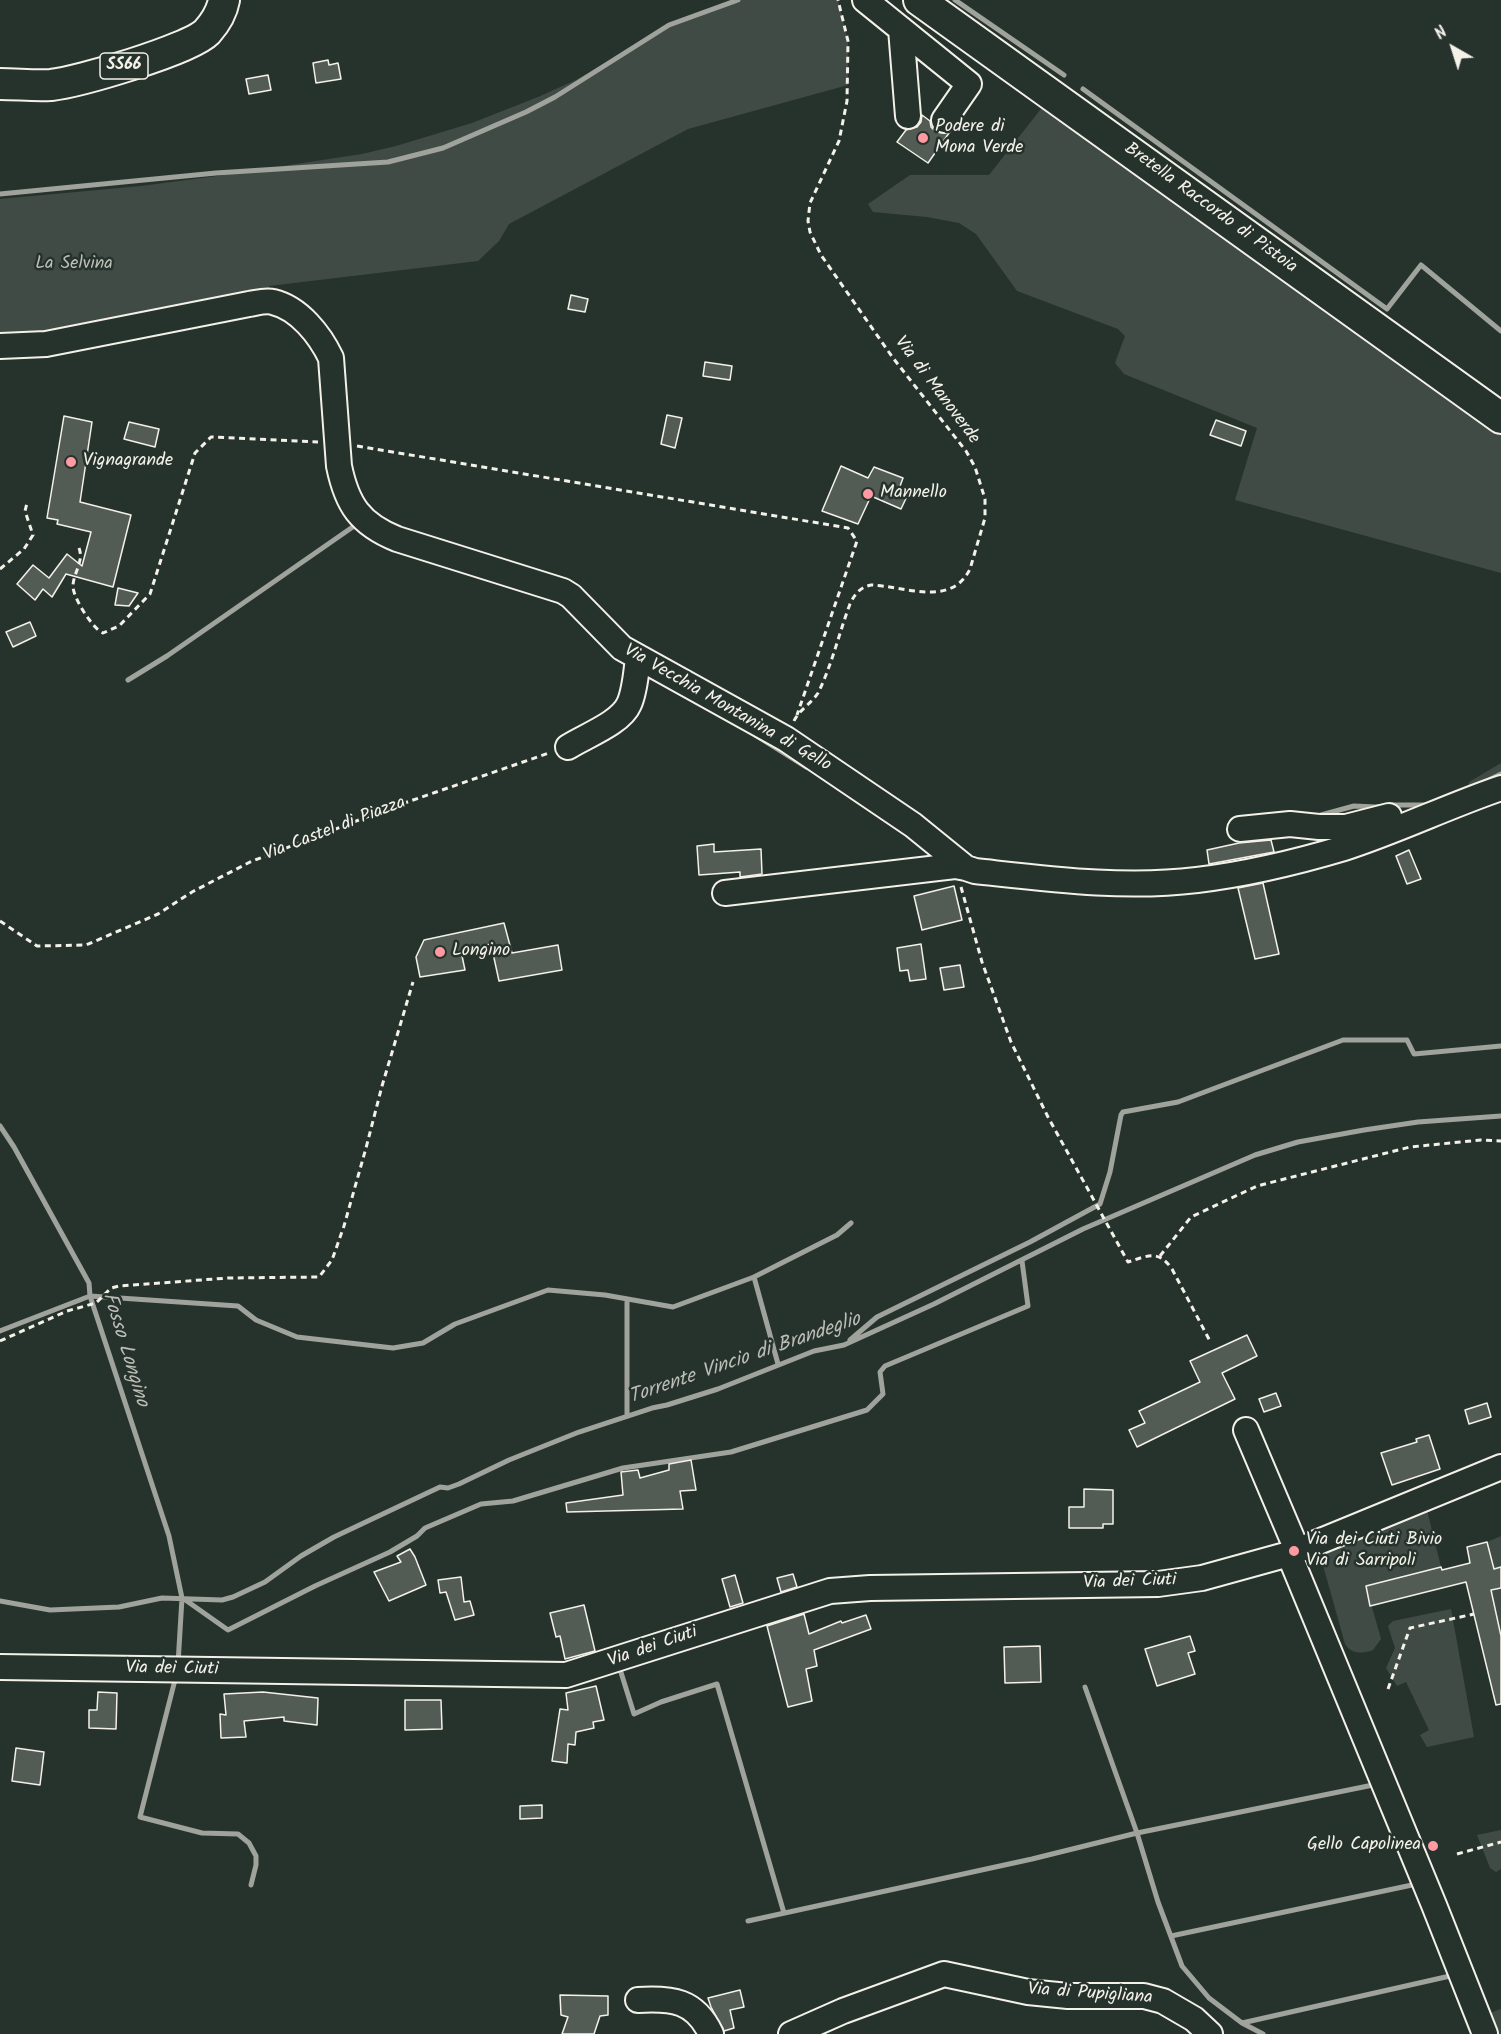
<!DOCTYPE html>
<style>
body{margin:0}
#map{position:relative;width:1501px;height:2034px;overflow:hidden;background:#26332d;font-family:Kalam,sans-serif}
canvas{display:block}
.north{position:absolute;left:1423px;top:18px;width:60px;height:60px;-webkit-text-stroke:4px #26332d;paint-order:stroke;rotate:321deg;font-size:16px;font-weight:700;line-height:24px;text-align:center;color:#f4f1e8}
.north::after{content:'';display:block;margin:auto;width:21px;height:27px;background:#f4f1e8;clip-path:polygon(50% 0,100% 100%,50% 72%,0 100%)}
</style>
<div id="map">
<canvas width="1501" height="2034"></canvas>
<div class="north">N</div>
</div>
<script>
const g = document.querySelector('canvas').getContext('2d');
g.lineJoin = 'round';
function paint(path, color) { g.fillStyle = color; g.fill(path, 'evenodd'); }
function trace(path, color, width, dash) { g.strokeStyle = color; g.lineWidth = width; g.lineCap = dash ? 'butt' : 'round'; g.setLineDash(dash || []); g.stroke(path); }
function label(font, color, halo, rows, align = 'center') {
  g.font = font + ' Kalam,sans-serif'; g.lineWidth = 5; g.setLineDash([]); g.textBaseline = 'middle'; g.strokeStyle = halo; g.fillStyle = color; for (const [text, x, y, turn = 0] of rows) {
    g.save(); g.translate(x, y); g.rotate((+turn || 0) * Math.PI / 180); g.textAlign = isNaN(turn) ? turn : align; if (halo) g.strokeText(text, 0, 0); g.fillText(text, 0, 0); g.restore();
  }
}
const green = new Path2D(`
 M738,0h100l10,41v44l-160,44 -179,95 -10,17 -21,20 -209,25 2,15 -271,45v-147l141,-13 76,-10 145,-22 34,-8 76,-23 66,-26 38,-17 93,-55z
 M1044,105l457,329v139l-266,-73 22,-72 -133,-54 -9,-11 10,-27 -7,-7 -101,-38 -41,-57 -17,-11 -32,-6 -54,-5 -5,-8 42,-29h79z
 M1501,763v28l-34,-2 2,-7z
 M1427,1510l14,57 -75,19 15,53 -8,11c-10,4 -22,4 -28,-6l-26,-93z
 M1501,1536v31l-7,2 -7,-27z
 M1501,1588v48l-10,-46z
 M1451,1609l23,128 -47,10 -7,-12 9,-5 -23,-48 -9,4 -11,-18 9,-20 -7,-22 5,-5z
 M1501,1830v39l-5,3 -6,-4 -13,-33z
 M1501,2009v25h-8l-6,-20z`);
const stream = new Path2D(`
 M955,0l109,75
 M1083,89l304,220 34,-44 80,66
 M0,194l216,-21 172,-11 55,-14 83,-36 29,-15 114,-72 69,-25
 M128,680l39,-24 190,-132 3,2
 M755,735l51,32
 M1485,782l16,-8
 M1321,815l33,-9 22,1 16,-2h34
 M0,1126l14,21 75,136 1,13 79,240 13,62 -4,66
 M754,1277l24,87
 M627,1300v116
 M0,1331l90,-35 148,10 18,14 41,17 96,11 30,-5 32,-19 93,-34 57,5 68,12 81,-30 83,-42 14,-12
 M850,1340l27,-23 153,-75 70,-38 10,-32 11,-57 2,-3 55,-10 165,-62h64l7,14 87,-8
 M184,1599l44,31 87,-44 75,-34 27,-16 8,-8 56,-24 32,-3 110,-33 108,-16 136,-42 16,-16 -3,-22 5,-6 143,-60 -6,-45
 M0,1601l50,9 69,-3 43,-9 60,2 11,-3 32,-15 36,-26 33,-19 106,-50 8,1 11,-4 50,-24 70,-28 73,-24 15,-3 51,-16 96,-38 30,-6 90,-41 149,-75 172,-74 43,-13 66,-12 54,-8 83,-6
 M619,1666l15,48 27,-12 56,-18 67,229
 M176,1676l-36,141 62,16 36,1 11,9 7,13v9l-5,20
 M1085,1687l52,146 21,69 24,64 27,32 33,25 21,11
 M748,1921l284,-62 105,-26 236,-48
 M1171,1936l241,-51
 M1242,2023l208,-47`);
const building = new Path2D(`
 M328,60l1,5 9,-2 3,16 -25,4 -3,-20z
 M268,75l3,15 -22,4 -3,-15z
 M922,115l8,6 1,6 5,5 13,1 -21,30 -31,-21 9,-12 11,-3 4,-5z
 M571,295l17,4 -3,13 -17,-3z
 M705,362l27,4 -2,14 -27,-4z
 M667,415l15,3 -7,30 -14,-4z
 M64,416l28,6 -12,80 51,13 -18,72 -47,-13 -14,23 -9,-8 -8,11 -18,-16 16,-19 16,13 18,-24 15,12 9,-34 -34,-8 1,-4 -11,-2z
 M1216,420l30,11 -5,15 -31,-11z
 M129,422l30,7 -4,18 -31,-8z
 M841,466l27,12 6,-11 29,11 -4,11 10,3 -8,17 -30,-13 -13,28 -36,-13z
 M118,588l20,5 -9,13 -14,-1z
 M30,622l6,14 -23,11 -7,-15z
 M1271,840l3,12 -65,12 -2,-14 32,-7z
 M714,844v8l47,-3 1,25 -22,3v-5l-41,3 -2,-29z
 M1409,850l12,29 -14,5 -11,-28z
 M1263,883l16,71 -24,5 -17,-71z
 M954,886l8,34 -40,10 -8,-34z
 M504,923l8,30 46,-8 4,25 -63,11 -8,-37 -30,7 4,19 -45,7 -4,-20 8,-17z
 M921,944l5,35 -16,2 -2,-11 -8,1 -3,-23z
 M960,965l4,22 -20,3 -4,-22z
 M1247,1335l10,21 -35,17 13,26 -98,48 -8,-17 16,-7 -6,-12 61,-29 -10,-21z
 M1276,1393l5,13 -17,6 -5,-13z
 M1487,1403l4,14 -22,7 -4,-14z
 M1429,1435l11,34 -48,16 -11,-32 36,-11 -1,-3z
 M691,1460l5,30 -16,1 3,18 -116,3 -1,-9 57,-8 -2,-23 17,-2 2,8 29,-8v-6z
 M1084,1489l29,1v34h-10v4h-34v-21h15z
 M1487,1542l7,27 7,-2v21l-10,2 10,46v68l-5,1 -30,-123 -96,24 -4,-20 75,-19 1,3 28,-7 -3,-16z
 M410,1549l5,8 11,28 -37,16 -15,-29 27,-10 -4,-6z
 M793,1574l4,13 -16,5 -4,-14z
 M735,1575l8,28 -13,4 -8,-28z
 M461,1577l3,25 6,-1 4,14 -19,5 -9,-28 -6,1 -2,-13z
 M584,1605l11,46 -30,8 -5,-23 -4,1 -6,-24z
 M804,1614l5,20 32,-13 1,2 24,-8 5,14 -57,21 3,16 -11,3 6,32 -24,6 -21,-81z
 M1190,1636l5,15 -7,2 7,21 -38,12 -12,-37z
 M1040,1646l1,36 -36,1 -1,-36z
 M596,1686l8,34 -11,2 1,6 -18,4 -1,13 -7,-1 -1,19 -15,-2 8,-52 8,1 -2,-17z
 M98,1692l19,1 -1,36 -27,-1v-18h8z
 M263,1692l55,6 -1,27 -33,-4v-4l-40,4 2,16 -25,1 -1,-24 6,1 -2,-21z
 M405,1700h36l1,29 -37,1z
 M16,1748l28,4 -4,33 -28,-4z
 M542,1805v13l-22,1v-13z
 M740,1990l4,17 -14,3 4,18 -10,3 -13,-24 -3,-9z
 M560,1995l48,1v19l-8,1 -6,18h-32l6,-17 -7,-2z`);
const path = new Path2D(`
 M357,446l491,82 9,13 -60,174
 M79,548c5,13 -5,24 -6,37 -1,12 20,44 30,48l16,-7 31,-32 45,-141 16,-16 107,5
 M0,569l24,-20 9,-14 -8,-24 2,-8
 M794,721c5,-11 17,-17 24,-28 14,-28 21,-60 32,-89 5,-11 11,-17 21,-19 33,1 80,23 99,-16l15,-51v-19l-10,-32 -9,-16 -73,-93 -72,-103 -11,-23 -2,-11 2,-18 29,-62 8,-40 1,-60 -10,-41
 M961,887l21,75 29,80 37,75 80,145c20,-6 30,-13 44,7l39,74
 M0,921l37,25 49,-1 72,-31 34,-22 58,-30 140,-54 159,-55
 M1160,1256l31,-39 66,-31 153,-39 71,-7 20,1
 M0,1341l67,-30 29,-8 15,-15 8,-2 109,-8 91,-1 13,-17 12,-34 22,-78 16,-62 31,-104
 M1388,1689l22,-61 64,-14
 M1457,1854l44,-12`);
const minor = new Path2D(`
 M865,0l104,84 -25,36
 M901,29l7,87
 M0,346l46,-2 203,-40c7,-1 17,-4 24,-2 26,6 47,33 58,56l8,108c8,39 21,58 58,73l166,52 8,5 51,52 164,91 127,86 53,43 9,3c74,8 148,18 222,9 50,-6 100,-18 147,-32 53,-17 104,-42 157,-60
 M568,747c17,-11 53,-24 61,-43 6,-13 7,-31 9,-46
 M1240,829l50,-5 29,3h27l43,-11
 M725,893l230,-27 11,2
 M1246,1430l51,120
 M1289,1554l145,351 51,129
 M0,1667l566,8 264,-84 40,-3 288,-4 44,-6 87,-24 212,-87
 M638,2000c34,-2 57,0 73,34
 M791,2034l52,-23 101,-37 84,18 40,4h76l19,5 31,18 16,15`);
const major = new Path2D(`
 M919,0l582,418
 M0,84c17,0 34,2 51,1 27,-3 138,-35 156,-53 8,-9 15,-21 17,-32`);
const markers = [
 [923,138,6,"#ff9aa2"],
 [71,462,6,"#ff9aa2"],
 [868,494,6,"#ff9aa2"],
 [440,952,6,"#ff9aa2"],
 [1294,1551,6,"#ff9aa2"],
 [1433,1846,6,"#ff9aa2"]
];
const shields = [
 [124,66,48]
];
const shieldNames = [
 ["SS66",124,66]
];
const poiNames = [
 ["Podere di",935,128],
 ["Mona Verde",935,149],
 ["Vignagrande",83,462],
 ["Mannello",880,494],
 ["Longino",452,952],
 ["Via dei Ciuti Bivio",1306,1541],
 ["Via di Sarripoli",1306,1562],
 ["Gello Capolinea",1421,1846,"right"]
];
const streetNames = [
 ["Bretella Raccordo di Pistoia",1210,209,36],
 ["Via di Manoverde",936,391,53],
 ["Via Vecchia Montanina di Gello",727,709,30],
 ["Via Castel di Piazza",335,830,-21],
 ["Via dei Ciuti",1130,1583,-2],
 ["Via dei Ciuti",653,1648,-19],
 ["Via dei Ciuti",172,1670,1],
 ["Via di Pupigliana",1090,1995,4]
];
const parkNames = [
 ["La Selvina",74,265]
];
const waterNames = [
 ["Fosso Longino",124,1350,73],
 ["Torrente Vincio di Brandeglio",745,1360,-19]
];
paint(green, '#414b45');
trace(stream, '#9fa39b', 5);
paint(building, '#525c55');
trace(building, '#f4f1e8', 1.5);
trace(minor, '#f4f1e8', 28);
trace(major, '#f4f1e8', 34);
trace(path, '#f4f1e8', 3, [6, 4.5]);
trace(minor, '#26332d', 24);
trace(major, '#26332d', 30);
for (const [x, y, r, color] of markers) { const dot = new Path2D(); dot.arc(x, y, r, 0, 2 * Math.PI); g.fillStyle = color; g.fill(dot); trace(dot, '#26332d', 2); }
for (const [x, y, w] of shields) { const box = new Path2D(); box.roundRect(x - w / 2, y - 13, w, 26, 4.5); g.fillStyle = '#26332d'; g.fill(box); trace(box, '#f4f1e8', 1.5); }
label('bold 16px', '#f4f1e8', null, shieldNames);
label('18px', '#f4f1e8', '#26332d', poiNames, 'left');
label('18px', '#f4f1e8', '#26332d', streetNames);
label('18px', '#bebfb7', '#26332d', parkNames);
label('italic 20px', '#bcbdb5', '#26332d', waterNames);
</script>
